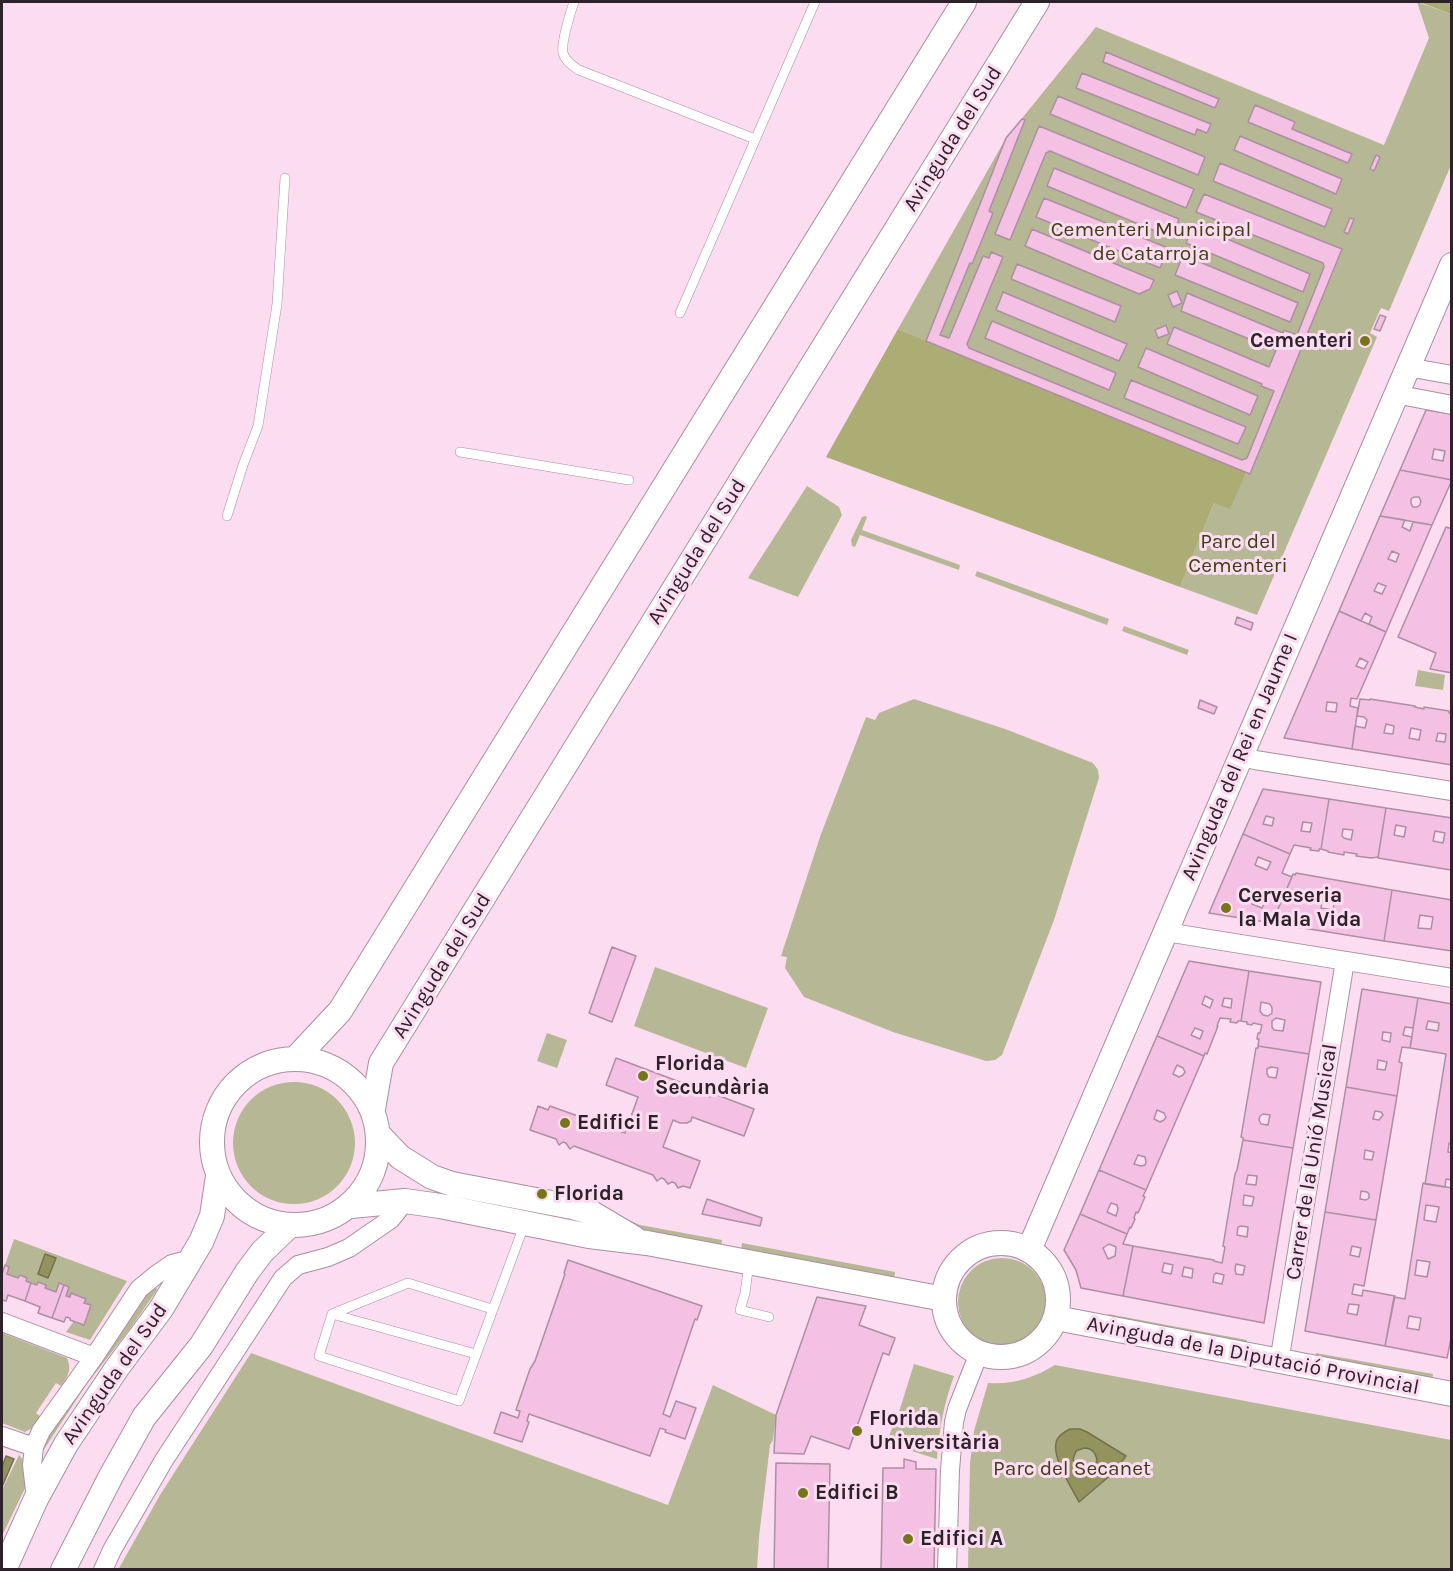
<!DOCTYPE html>
<meta charset="utf-8">
<style>
body{margin:0}
#map{position:relative;width:1453px;height:1571px;overflow:hidden;background:#fcdcf1;font-family:Karla,sans-serif}
canvas{display:block}
.frame{position:absolute;inset:0;border:3px solid #2e222a;pointer-events:none}
</style>
<div id="map">
<canvas width="1453" height="1571"></canvas>
<div class="frame"></div>
</div>
<script>
const g = document.querySelector('canvas').getContext('2d');
g.lineJoin = 'round';
function paint(path, color) { g.fillStyle = color; g.fill(path, 'evenodd'); }
function trace(path, color, width, dash) { g.strokeStyle = color; g.lineWidth = width; g.lineCap = dash ? 'butt' : 'round'; g.setLineDash(dash || []); g.stroke(path); }
function label(font, color, halo, rows, align = 'center') {
  g.font = font + ' Karla,sans-serif'; g.lineWidth = 6; g.setLineDash([]); g.textBaseline = 'middle'; g.strokeStyle = halo; g.fillStyle = color; for (const [text, x, y, turn = 0] of rows) {
    g.save(); g.translate(x, y); g.rotate((+turn || 0) * Math.PI / 180); g.textAlign = isNaN(turn) ? turn : align; if (halo) g.strokeText(text, 0, 0); g.fillText(text, 0, 0); g.restore();
  }
}
const green = new Path2D(`
 M1417,2l34,12v151l-62,146 -8,-3 -11,25 7,4 -120,278 -77,-28 34,-84 31,-31 -347,-143 108,-191 90,-111 288,118 45,-107z
 M807,486l32,21 3,8 -44,82 -50,-19z
 M865,516l2,1 -5,13 98,35 -1,5 -99,-35 -5,12 -3,-1 -1,-6 11,-23z
 M977,571l132,48 -2,6 -132,-49z
 M1124,626l65,24 -2,5 -65,-24z
 M1418,670l27,5 -2,15 -28,-4z
 M914,699l91,30 88,34 5,7 1,8 -45,142 -52,135 -7,5 -9,1 -93,-29 -89,-35 -19,-29 2,-11 -6,-1 40,-122 45,-117 9,3 4,-7z
 M655,967l113,41 -22,60 -112,-42z
 M547,1033l20,7 -10,28 -20,-7z
 M233 1143a61 61 0 1 1 122 0a61 61 0 1 1-122 0Z
 M595,1206l45,19 82,15 -1,7 -72,-13z
 M14,1239l113,42 -37,59 -24,-8 8,-11 10,4 6,-20 -6,-2 1,-4 -13,-6 -2,4 -4,-1 3,-9 -9,-4 -4,9 -11,-4 1,-3 -7,-3 -2,3 -11,-4 1,-3 -7,-3 -2,3 -11,-4 2,-7 -4,-2z
 M742,1243l153,29 -1,8 -153,-29z
 M958 1302a44 44 0 1 1 88 0a44 44 0 1 1-88 0Z
 M155,1285l2,5 -28,40 -43,55 -43,66 6,-18 98,-144z
 M1108,1314l139,26 -1,6 -139,-25z
 M2,1333l65,25c5,12 1,18 -6,28l-5,-3 -20,30 5,4 -7,10 -9,5 -23,-9z
 M251,1353l417,152 45,-120 63,30 -3,25 -3,5 -11,92 -2,32 -639,1 42,-75z
 M1316,1353l117,21 -1,7 -117,-21z
 M914,1364l40,12c-10,27 -15,54 -17,83l-51,-16 13,-31z
 M1055,1365l396,75v129l-483,1 2,-107 4,-32 14,-48c24,2 46,-5 67,-18z
 M19,1455l5,6 2,25 -24,50v-46z`);
const forest = new Path2D(`
 M1419,2h32v12z
 M898,329l348,143 -16,37 -16,-6 -34,84 -354,-130z`);
const water = new Path2D(`
 M45,1254l11,4 -8,20 -10,-4z
 M1070,1429h10l7,3 39,24 -13,17 -34,29c-7,-14 -31,-49 -21,-64 3,-4 8,-7 12,-9zM1084,1448c8,0 12,5 13,13l-5,8 -8,2 -8,-4 -3,-8 3,-8z
 M6,1456l8,3 -12,28v-20z`);
const building = new Path2D(`
 M1106,52l113,47 -4,9 -112,-46z
 M1082,73l129,51 -4,9 -10,-4 -2,6 -119,-47z
 M1058,96l147,61 -7,18 -148,-61z
 M1255,105l40,17 -3,7 60,25 -4,9 -100,-41z
 M1022,119l3,1 -36,91 4,2 -21,51 -2,-1 -30,72 9,3 34,-82 6,2 2,-6 12,5 -36,87 2,4 273,112 5,-2 27,-67 -13,-5 1,-2 -95,-40 7,-17 95,40 7,-17 -95,-39 6,-18 96,40 1,-3 13,5 27,-68 -1,-4 -127,-51 8,-18 138,55 -92,225 -324,-133 80,-203z
 M1039,126l155,63 -8,19 -136,-57 -4,2 -36,87 -15,-6z
 M1240,136l102,43 -6,15 -102,-44z
 M1376,155l4,2 -6,14 -4,-2z
 M1220,163l112,46 -7,18 -112,-46z
 M1054,168l125,51 -7,19 -125,-52z
 M1044,198l124,50 -8,20 -124,-51z
 M1350,218l4,1 -6,15 -4,-2z
 M1194,225l116,49 -7,18 -117,-49z
 M1032,229l122,51 -4,9 -11,5 -114,-48z
 M1183,255l115,48 -8,19 -115,-47z
 M1017,264l104,42 -6,16 -104,-43z
 M1177,291l5,12 -9,4 -5,-12z
 M1003,292l124,52 -8,17 -123,-51z
 M1380,315l6,2 -6,14 -6,-2z
 M992,321l124,52 -7,17 -124,-52z
 M1166,325l3,9 -11,4 -3,-8z
 M1146,348l112,48 -8,19 -112,-48z
 M1131,380l115,47 -8,17 -114,-46z
 M1426,410l26,4v66l-52,-10zM1434,449l11,2 -2,10 -11,-2z
 M1400,470l52,10 -20,45 -52,-9zM1414,497h5l2,4 -1,4 -3,2h-4l-2,-4v-4z
 M1380,516l25,4 -3,7 8,4 3,-9 19,3 -46,107 -17,-8 3,-7 -7,-4 -4,8 -22,-10zM1392,551l7,3 -3,8 -8,-3zM1378,583l8,3 -4,8 -8,-3z
 M1446,527l6,2v144l-22,-4 6,-16 -38,-16z
 M1339,611l47,21 -29,67 -6,-1 -1,8 8,2 -6,41 -68,-11zM1360,658l8,4 -4,7 -8,-3zM1327,702l10,1 -1,9 -10,-1z
 M1237,617l16,6 -2,7 -16,-6z
 M1360,699l10,1v-1l45,7v1l9,2v-2l25,4v2h3v52l-100,-16 3,-23 10,2 2,-8 -3,-3 -7,-1zM1386,724l8,2 -1,8 -9,-1zM1411,728l10,2 -2,10 -10,-2zM1438,733l8,1 -1,8 -9,-1z
 M1200,700l17,7 -3,7 -16,-6z
 M1263,789l66,10 -8,50h-2v2l-9,-1 1,-2 -17,-3 -4,9 -47,-20zM1266,816l8,2 -2,8 -9,-2zM1303,822l9,1 -2,9 -9,-1z
 M1329,799l57,9 -8,49 -7,1 -15,-2 1,-2 -13,-2v3l-16,-3v-1l-7,-2zM1343,829l10,1 -2,10 -7,-2 -2,-2z
 M1386,808l66,10 -1,52 -73,-12zM1396,825l10,2 -2,10 -10,-2zM1435,831l10,2 -2,10 -10,-2z
 M1243,834l47,20 -8,19 10,4 -20,46 -63,-10zM1258,857l13,5 -4,8 -12,-5zM1256,895l10,4 -4,9 -10,-4z
 M1296,873l96,17 -8,51 -112,-18 21,-49 2,1zM1290,890l10,2 -1,10 -10,-2zM1323,895l12,2 -2,13 -12,-2z
 M1392,890l60,10v51l-68,-10zM1420,915l13,2 -2,12 -13,-1z
 M612,947l24,9 -24,66 -23,-9z
 M1189,961l60,10 -8,50h-3l-1,2 -7,-1 1,-3 -11,-1 -3,8h1l-11,28 -2,-1 -1,3 -47,-20zM1205,996l8,4 -3,8 -8,-4zM1224,998l8,1 -1,9 -9,-2zM1195,1028l8,3 -3,8 -9,-4z
 M1249,971l72,11 -12,72 -51,-8 1,-7h-2l1,-6h2l2,-8 -9,-2 -1,2 -5,-1v-2l-6,-1zM1261,1002l9,2 2,4v5l-4,3 -5,-1 -3,-4zM1276,1018l9,2 -2,11 -9,-1 -2,-3v-6z
 M1362,989l56,9 -5,30 -8,-1 -2,8 9,2 -2,11 -8,-1 -3,15 3,1 -5,33 -51,-9zM1383,1032l8,1 -1,9 -8,-2zM1378,1060l9,2 -2,8 -8,-1z
 M1418,998l34,6v139h-3l-1,9 4,1v27l-6,-1 -1,8 -20,-3 21,-130 -36,-6zM1428,1021l11,2 -1,8 -12,-2z
 M1157,1036l47,20 -58,134 -47,-20zM1177,1065l6,3 2,4 -2,3 -4,2 -6,-3zM1157,1110l7,3 2,4 -2,3 -4,2 -6,-3zM1138,1155l7,2 1,5 -1,3 -4,1 -7,-2z
 M1258,1046l51,8 -16,94 -50,-8v-2l-2,-1 15,-89h2zM1271,1067l7,1 -2,10 -7,-1 -2,-3v-5zM1263,1114l7,1 -2,10 -7,-1 -2,-4 1,-4z
 M616,1058l88,33 -2,3 8,3 2,-4 42,16 -10,27 -52,-19 -1,4 -4,2h-7l-7,-3 -10,27 37,14 -10,27 -7,-2 -5,2 -3,-5 -3,-1 -4,2 -4,-5 -3,-1 -4,3 -4,-6 -79,-29 -4,3 -4,-6 -3,-1 -4,3 -3,-6 -26,-9 8,-24 10,4 2,-4 75,27 13,-36 -32,-12z
 M1346,1087l51,9 -21,124 -51,-8zM1375,1111l6,1 2,3 -4,5 -6,-1zM1365,1150l9,2 -2,8 -8,-1zM1361,1191l6,1 2,2v4l-3,2 -6,-1z
 M1243,1140l50,8 -29,175 -141,-27 10,-50 81,14v1l8,2 3,-16 -2,-1 12,-72 2,-4zM1248,1175l9,1 -1,9 -10,-1zM1244,1195l10,2 -2,9 -9,-1zM1241,1226l7,1 -1,10 -10,-2 1,-8zM1164,1263l9,2 -2,9 -9,-2zM1236,1264l9,2 -2,9 -7,-1 -1,-4zM1184,1267l9,2 -1,9 -10,-2zM1216,1273l8,2 -2,9 -9,-2 1,-7z
 M1099,1170l47,20 -3,6 2,1 -7,16 -2,-1 -2,6 1,1 -4,9 -1,-1 -3,7 -47,-20zM1111,1203l6,2 1,4 -2,7 -9,-4z
 M1423,1183l29,5v146l-5,24 -62,-12 9,-49 11,2zM1426,1205l13,2 -3,15 -12,-2zM1417,1260l13,2 -3,15 -12,-2zM1409,1316l12,2 -2,12 -12,-2z
 M707,1199l55,19 -2,8 -58,-12z
 M1325,1212l51,8 -12,66 -10,-2 -2,10 10,2 1,-6 32,6 -10,50 -80,-15zM1352,1246l9,2 -2,9 -9,-2zM1349,1304l10,1 -2,10 -10,-2z
 M1080,1214l47,20 -4,10 10,2 -10,50 -42,-8 -5,-18 -12,-20zM1109,1244l7,3 -1,9 -7,3 -5,-11z
 M568,1260l134,46 -5,14 -2,-1 -32,95 7,3 6,-16 20,7 -11,31 -20,-7 1,-2 -6,-2 -10,28 -121,-42 -2,7 2,1 -7,20 -28,-9 7,-21 17,6 2,-7 -4,-1 14,-41 5,-8 30,-87 -1,-1z
 M5,1265l4,2 -2,7 11,4 2,-3 7,3 -1,3 5,2 -6,18 -17,-6 -2,6 -4,-1v-26z
 M38,1282l8,3 -1,3 11,4 3,-9 5,2 -12,33 -14,-5 2,-6 -15,-6 6,-18 6,2z
 M64,1285l5,2 -3,9 4,1 1,-4 15,6 -2,4 7,2 -7,20 -14,-5v-2l-4,-1 -2,5 -12,-4z
 M817,1297l49,9 -7,19 36,13 -6,17 -6,-2 -34,96 -38,-13 -7,18 -30,-1 2,-38z
 M904,1459l12,3v7h20l-2,101h-53l2,-102h21z
 M776,1463l54,1 -2,106h-54z`);
const lane = new Path2D(`
 M574,2c-4,12 -13,39 -11,51 2,8 10,13 16,17l176,69
 M680,313l135,-311
 M460,452l169,28
 M227,516l16,-51 15,-39 19,-122 8,-126
 M749,1263l-4,30 -5,17 29,7
 M332,1314l76,-31 84,26
 M476,1354l-144,-40 -13,42 140,45 66,-178`);
const street = new Path2D(`
 M1407,367l45,8
 M1395,394l57,11
 M1241,756l14,4 197,31
 M1166,932l286,46
 M2,1322l92,35
 M1279,1362l66,-401
 M2,1436l32,11
 M36,1499l-4,-34 2,-18 7,-16 53,-74 45,-68 17,-14 16,-11 20,-5
 M103,1570l9,-20 52,-90 119,-182 15,-13 30,-8 21,-9 42,-29 14,-18
 M947,1570l3,-100 4,-48 3,-13 22,-56`);
const secondary = new Path2D(`
 M296,1058l44,-47 624,-1009
 M212 1142a83 83 0 1 1 166 0a83 83 0 1 1-166 0Z
 M373,1109l8,-46 656,-1061
 M379,1135l21,22 32,20 20,7 120,23 18,5 44,26
 M351,1206l54,-5 35,5 149,30 58,7 297,56
 M944 1300a57 57 0 1 1 114 0a57 57 0 1 1-114 0Z
 M1029,1250l423,-985
 M1056,1318l396,76
 M4,1570l32,-71 30,-55 51,-76 44,-59 40,-67 11,-26 6,-40
 M63,1570l48,-94 33,-59 57,-71 46,-74 15,-20 27,-26`);
const markers = [
 [1365,341,6,"#76751a"],
 [1226,908,6,"#76751a"],
 [643,1076,6,"#76751a"],
 [565,1123,6,"#76751a"],
 [542,1194,6,"#76751a"],
 [857,1431,6,"#76751a"],
 [803,1493,6,"#76751a"],
 [908,1539,6,"#76751a"]
];
const streetNames = [
 ["Avinguda del Sud",953,139,-58],
 ["Avinguda del Sud",697,552,-58],
 ["Avinguda del Rei en Jaume I",1240,757,-67],
 ["Avinguda del Sud",442,966,-58],
 ["Carrer de la Unió Musical",1312,1162,-81],
 ["Avinguda de la Diputació Provincial",1253,1356,11],
 ["Avinguda del Sud",115,1374,-55]
];
const parkNames = [
 ["Cementeri Municipal",1151,230],
 ["de Catarroja",1151,254],
 ["Parc del",1238,542],
 ["Cementeri",1238,566],
 ["Parc del Secanet",1072,1469]
];
const poiNames = [
 ["Cementeri",1353,341,"right"],
 ["Cerveseria",1238,896],
 ["la Mala Vida",1238,920],
 ["Florida",655,1064],
 ["Secundària",655,1088],
 ["Edifici E",577,1123],
 ["Florida",554,1194],
 ["Florida",869,1419],
 ["Universitària",869,1443],
 ["Edifici B",815,1493],
 ["Edifici A",920,1539]
];
paint(green, '#b6b794');
paint(forest, '#acac75');
paint(water, '#93935d');
trace(water, '#75714e', 1.5);
paint(building, '#f4c0e3');
trace(building, '#ac8fa2', 1.5);
trace(lane, '#aa8ea1', 10);
trace(street, '#aa8ea1', 20);
trace(secondary, '#aa8ea1', 26);
trace(lane, '#fff', 9);
trace(street, '#fff', 18);
trace(secondary, '#fff', 24);
for (const [x, y, r, color] of markers) { const dot = new Path2D(); dot.arc(x, y, r, 0, 2 * Math.PI); g.fillStyle = color; g.fill(dot); trace(dot, '#fcdcf1', 2); }
label('21px', '#2e222a', '#fcdcf1', streetNames);
label('21px', '#3e3e12', '#fcdcf1', parkNames);
label('bold 21px', '#2e222a', '#fcdcf1', poiNames, 'left');
</script>
